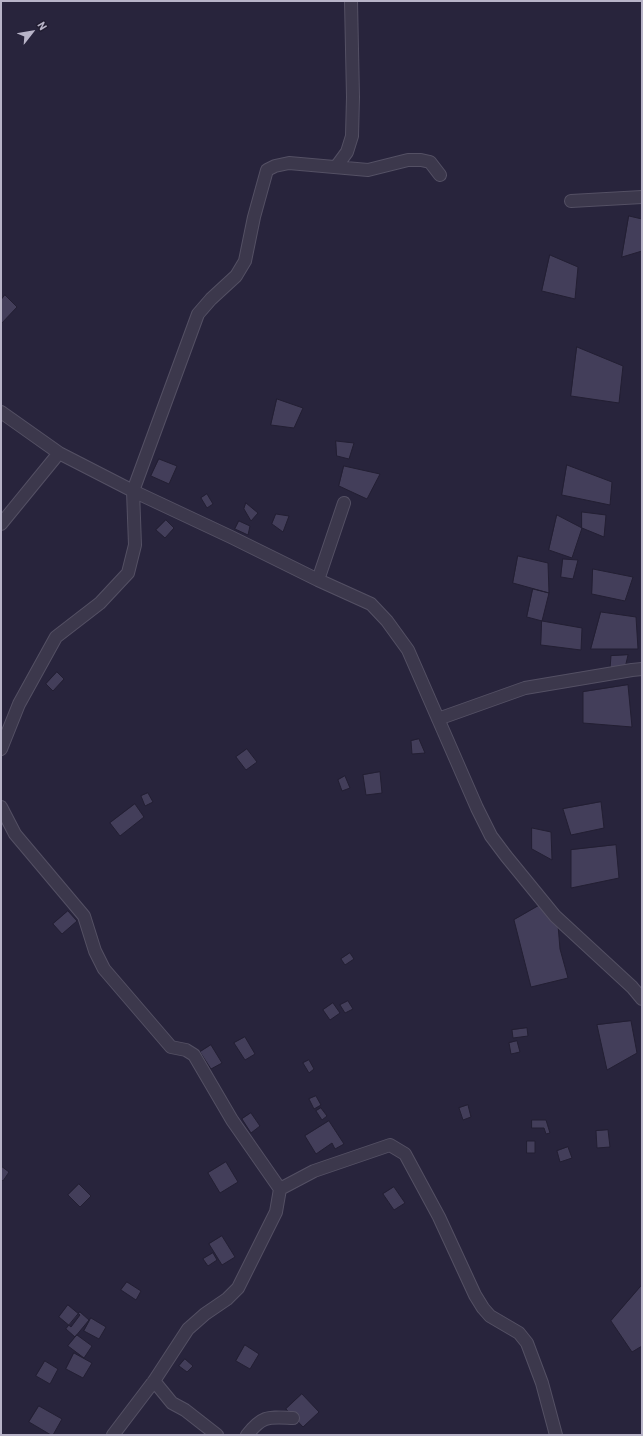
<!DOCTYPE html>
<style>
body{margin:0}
#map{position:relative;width:643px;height:1436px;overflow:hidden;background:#28243c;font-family:Barlow,sans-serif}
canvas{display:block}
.frame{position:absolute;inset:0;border:2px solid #b8b4c8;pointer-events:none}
.north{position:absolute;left:12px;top:12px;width:40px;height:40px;-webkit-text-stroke:3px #211d31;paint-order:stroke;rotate:59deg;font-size:11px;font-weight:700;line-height:16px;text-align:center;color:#b8b4c8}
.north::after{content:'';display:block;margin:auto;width:14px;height:18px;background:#b8b4c8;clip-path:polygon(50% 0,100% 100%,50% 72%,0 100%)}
</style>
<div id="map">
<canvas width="643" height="1436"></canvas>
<div class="frame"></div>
<div class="north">N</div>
</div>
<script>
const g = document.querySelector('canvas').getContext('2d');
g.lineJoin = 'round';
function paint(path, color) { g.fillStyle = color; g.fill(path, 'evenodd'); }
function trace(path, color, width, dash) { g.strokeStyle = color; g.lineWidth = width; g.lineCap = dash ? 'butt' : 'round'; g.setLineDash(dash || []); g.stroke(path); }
const building = new Path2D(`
 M629,216l13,3v32l-20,6z
 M550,255l28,12 -3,32 -33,-8z
 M5,295l12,12 -16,17v-24z
 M577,347l46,19 -4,37 -48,-7z
 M277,399l26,9 -9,20 -23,-3z
 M336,441l18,2 -5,16 -12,-3z
 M159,459l18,7 -8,18 -18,-8z
 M567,465l45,17 -2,23 -48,-10z
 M344,466l36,8 -13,25 -28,-13z
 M207,494l6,10 -6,4 -6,-10z
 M246,503l12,10 -7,8 -7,-12z
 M582,512l24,3 -2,22 -22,-9z
 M276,514l13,2 -6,16 -11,-8z
 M557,515l25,13 -10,30 -23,-8z
 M166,520l8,8 -9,10 -9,-8z
 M239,521l11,5 -2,9 -13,-6z
 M518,556l30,7 1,30 -36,-10z
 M563,559l15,1 -5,19 -12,-2z
 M593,569l40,8 -8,24 -33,-7z
 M533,589l16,4 -7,28 -15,-4z
 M601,612l35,5 2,32h-47z
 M542,621l40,7 -1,22 -40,-5z
 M628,655l-3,13 -15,1 1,-13z
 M57,672l7,7 -11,12 -7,-7z
 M628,685l4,42 -49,-4v-31z
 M419,739l6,14 -13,1 -1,-13z
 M247,749l10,13 -11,8 -10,-13z
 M380,772l2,21 -16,2 -3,-20z
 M345,776l5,12 -8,3 -4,-11z
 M148,793l5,9 -8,4 -4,-10z
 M601,802l3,26 -33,7 -8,-26z
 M135,804l9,13 -24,19 -10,-13z
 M532,828l19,4 1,28 -20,-11z
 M616,845l3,33 -48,10v-38z
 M540,905l18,20 2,24 8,29 -37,9 -17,-67z
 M68,911l9,10 -15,13 -9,-10z
 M350,953l4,6 -9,6 -4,-6z
 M348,1001l5,8 -8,4 -5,-8z
 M333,1003l7,10 -10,7 -7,-10z
 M631,1021l6,32 -30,17 -10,-45z
 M527,1028l1,8 -15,2 -1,-8z
 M245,1037l10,17 -10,6 -11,-17z
 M517,1041l3,11 -9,2 -2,-11z
 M211,1045l11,18 -11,6 -11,-17z
 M309,1060l5,9 -5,4 -6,-10z
 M316,1096l5,9 -7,4 -5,-10z
 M468,1105l3,12 -8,3 -4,-12z
 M321,1108l6,8 -5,4 -6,-9z
 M251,1113l9,13 -9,7 -9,-14z
 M532,1120h14l4,13 -4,1 -2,-6h-12z
 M329,1121l15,23 -9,5 -3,-6 -16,11 -11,-18z
 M608,1130l2,17 -13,1 -1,-17z
 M527,1141h8v12h-8z
 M568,1147l4,11 -12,4 -3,-11z
 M226,1162l12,20 -18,11 -12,-20z
 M1,1166l8,6 -6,9 -2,-2z
 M79,1184l12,12 -11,11 -12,-12z
 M394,1187l11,16 -11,7 -11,-16z
 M222,1236l13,21 -13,8 -13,-21z
 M213,1253l4,7 -9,6 -5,-7z
 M127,1282l14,9 -5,9 -15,-10z
 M642,1285v61l-10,6 -21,-31z
 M68,1305l12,10 -9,12 -12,-10z
 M80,1312l9,8 -14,17 -9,-8z
 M91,1318l15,9 -7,12 -15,-8z
 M77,1335l15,11 -8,12 -16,-12z
 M245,1345l14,9 -9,15 -14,-8z
 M74,1353l18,10 -9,15 -17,-9z
 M185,1359l8,7 -6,6 -8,-6z
 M45,1361l13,8 -8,15 -14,-8z
 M302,1394l17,18 -16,15 -17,-18z
 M39,1406l23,13 -9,16h-2l-22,-13z`);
const minor = new Path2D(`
 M336,167l11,-15 5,-16 1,-39 -2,-96
 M571,201l71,-4
 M1,412l58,41 74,38 98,46 87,43 53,24 16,17 21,29 69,158 14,28 15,20 49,60 77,71 10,12
 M1,524l58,-71
 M318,580l26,-77
 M438,719l87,-31 107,-18 10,-1
 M1,749l18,-45 37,-67 44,-34 28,-30 7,-28 -2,-54 65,-177 13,-15 25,-23 9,-15 9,-44 13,-47 8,-4 14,-3 79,7 40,-10h13l9,2 10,13
 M1,807l14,27 69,82 11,35 9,18 67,78 15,3 8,5 38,65 48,69 -4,23 -38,76 -11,11 -22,15 -17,15 -34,52 -41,54
 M280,1189l34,-18 76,-26 15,9 34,63 36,78 8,13 7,8 29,17 8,10 15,40 14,52
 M154,1381l18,22 13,7 32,25
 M247,1435c16,-20 21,-18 46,-17`);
paint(building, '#433e5a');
trace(building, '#231f33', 1);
trace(minor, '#545064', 14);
trace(minor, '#3c384c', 12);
</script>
